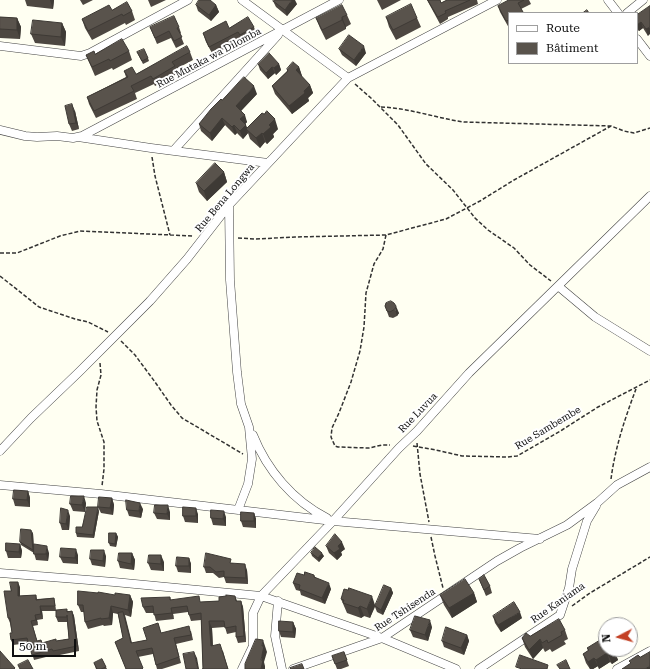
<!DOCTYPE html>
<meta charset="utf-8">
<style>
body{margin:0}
#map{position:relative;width:650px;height:669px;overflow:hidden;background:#fffff2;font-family:"Roboto Serif",serif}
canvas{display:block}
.legend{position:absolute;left:508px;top:12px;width:130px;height:52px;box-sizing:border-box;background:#fff;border:1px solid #9f9f9f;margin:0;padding:5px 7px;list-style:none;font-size:12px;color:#101010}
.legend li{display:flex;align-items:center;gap:8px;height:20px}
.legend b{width:20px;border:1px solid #9f9f9f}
.north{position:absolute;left:598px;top:617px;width:40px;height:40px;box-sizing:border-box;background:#fff;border:1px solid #9f9f9f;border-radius:50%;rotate:264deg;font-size:11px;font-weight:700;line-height:16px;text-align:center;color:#101010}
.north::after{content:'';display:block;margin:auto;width:14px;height:18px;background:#c34024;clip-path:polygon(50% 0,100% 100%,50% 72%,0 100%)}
.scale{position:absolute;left:12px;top:639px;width:64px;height:18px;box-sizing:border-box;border:2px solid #101010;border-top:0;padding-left:5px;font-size:12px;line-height:14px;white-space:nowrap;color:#101010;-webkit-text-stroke:3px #fff;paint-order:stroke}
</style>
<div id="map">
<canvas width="650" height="669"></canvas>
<ul class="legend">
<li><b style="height:5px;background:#fff"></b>Route</li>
<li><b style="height:11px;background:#59534c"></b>Bâtiment</li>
</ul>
<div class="north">N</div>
<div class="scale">50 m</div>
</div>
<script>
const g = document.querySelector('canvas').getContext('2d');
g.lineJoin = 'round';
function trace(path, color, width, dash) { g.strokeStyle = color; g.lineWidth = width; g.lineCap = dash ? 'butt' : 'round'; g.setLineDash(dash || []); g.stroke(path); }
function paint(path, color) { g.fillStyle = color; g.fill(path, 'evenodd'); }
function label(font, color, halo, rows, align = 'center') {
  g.font = font + ' "Roboto Serif",serif'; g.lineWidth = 4; g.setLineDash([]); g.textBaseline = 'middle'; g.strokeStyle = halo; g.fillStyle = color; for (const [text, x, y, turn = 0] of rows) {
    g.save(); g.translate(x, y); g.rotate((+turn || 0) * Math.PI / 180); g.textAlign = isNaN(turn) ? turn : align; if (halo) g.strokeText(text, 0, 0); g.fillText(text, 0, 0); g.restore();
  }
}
const path = new Path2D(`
 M355,84l17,15 26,26 28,39 27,26 22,28 13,12 26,18 16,17 21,16
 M381,107c28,1 55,11 83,15l147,4 13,5 10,2 16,-5
 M152,157l3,19 15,59
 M386,235l-3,14 -9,15 -8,29 -2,34 -4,24 -9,31 -12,31 -7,15 -1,9 4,9 3,1 31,1 13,-3h8
 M238,238l18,1 39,-2 91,-2 60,-16 34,-18 34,-21 97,-54
 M0,253h17l43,-17 20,-5 114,5
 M0,276l39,31 36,12 13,3 20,10
 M121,341l14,14 20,27 16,23 11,13 61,36
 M100,363l1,12 -4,15 -1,17 1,14 7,21v27l-2,17
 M417,443l3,31 9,48
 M413,446l23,4 26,6 45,1 10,-1 45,-26 36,-23 52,-27
 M611,479c4,-31 14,-61 25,-90
 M431,537l4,19 8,32
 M572,606l18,-13 60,-36`);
const street = new Path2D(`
 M242,0l106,78
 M608,0l10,13
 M627,13l16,-13
 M637,39l13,17
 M0,46l81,10 9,-3 98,-53
 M0,130l25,6 12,1 20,-1 16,2 9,-2 257,-136
 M78,137l73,11 117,15
 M174,150l104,-115
 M229,205l1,75 7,92 4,32 8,23 3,32 -4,25 -10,26
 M558,286l37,31 55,34
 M253,435c14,35 40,66 74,83
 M0,451l31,-33 48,-46 71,-71 37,-42 42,-54 119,-127 149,-78
 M0,485l101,9 232,27 207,18
 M0,573l114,9 147,14 121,42 74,31
 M278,601l-3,35 7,33
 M242,669l11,-23v-33l8,-17 72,-75 66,-73 18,-17 52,-58 181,-177
 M293,669l89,-31 115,-77 23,-13 47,-23 30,-22 20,-18 33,-18
 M479,669l81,-54 9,-27 3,-19 15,-48 9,-15
 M617,669l33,-18`);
const wall = new Path2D(`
 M25,0h29l-1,9 -26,-3z
 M80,0h13l-10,5z
 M148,0h18l-15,7z
 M377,0h24l-19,10z
 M427,0h13l1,3 6,-3h30l1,4 -30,13v2l-8,5z
 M509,0h20l2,4 -10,5 2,4h-14v15l-9,-16 -2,-6z
 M273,1l24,3 -10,12 -11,-9z
 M196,5h20l3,7 -8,9 -13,-10z
 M650,6l-2,30 -5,-8 -4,3 -2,-2v-14z
 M112,10l20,1 3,9 -9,5 -1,-2 -33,17 -7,-12 -3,-9z
 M347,15l4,9 -5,3v2l-20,11 -6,-12 -4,-10z
 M0,17l17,1 4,9 -1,12 -20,-1z
 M386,17l31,1 4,9 -25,13 -7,-13z
 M62,23l4,9 -1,14 -30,-3 -4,-9z
 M150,27h29l2,6 -1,1 4,10 -8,4 -5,-10 -14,6z
 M254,27l3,9 -14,8 -2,-4 -28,15 -7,-13 -3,-9 26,-5z
 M339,49l27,4 -10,13 -14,-11z
 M129,51l3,9 -19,10 -1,-2 -17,8 -9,-21z
 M137,52l11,6 1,3 -6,3z
 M190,52l3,8 -17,9 1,5 -22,12 -1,-2 -19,9 2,6 -41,19 -7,-14 -2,-7 39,-20 -2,-6 12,3z
 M258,64h21l2,6 -5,5 -1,-2 -7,6 -8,-9z
 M299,67l3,9h-1l9,9 3,8 -5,5 1,3 -17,13 -17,-20 -3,-8 15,-15v-2z
 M257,94l-16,17 6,11 -2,2 2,4 31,1 -5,5 1,3 -7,7 -2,-2 -5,6 -10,-9 -2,-6 -5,6 -6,-6 -2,2 -10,-10 -13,16 -11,-10 -2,-7 23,-24z
 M75,111l4,18 -7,2 -3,-7z
 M224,172l3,10 -20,19 -8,-9 -3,-9z
 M386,303l13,10 -2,3 -4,2 -4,-1 -4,-11z
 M28,491l2,7v9l-15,-1 -2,-7z
 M112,498l2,7 -1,10 -12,-2 -3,-6z
 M86,503l-1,9 -12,-1 -3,-7z
 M143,509l-2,9 -12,-2 -2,-6z
 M99,511l-5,27 -17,-1 -1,-4z
 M170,512v8l-13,-1 -3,-6z
 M254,513l2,6v9l-13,-1 -2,-6z
 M198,514v9l-13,-1 -2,-6z
 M70,516l-1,14h-7l-2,-7z
 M226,517v9l-13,-1 -2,-7z
 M33,533l1,17 15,3 -1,8 -12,-1 -2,-7 -13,-8 -1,-3z
 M116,533l2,4 -2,10 -6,-1 -1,-3z
 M20,544l2,7 -1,7h-13l-2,-7z
 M326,546l19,3 -4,3 1,3 -5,5 -8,-7z
 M132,553l3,7 -1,10 -14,-2 -2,-7z
 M311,553l13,3 -5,6 -7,-6z
 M78,555v9l-15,-1 -3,-6z
 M106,556l-1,11 -13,-2 -2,-6z
 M189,558l2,6v9l-13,-1 -2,-6z
 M164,562v9l-13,-1 -3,-7z
 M232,563l15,7 1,14 -22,-1 -2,-6 -5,1 -6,-5h-7l-2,-6z
 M304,575h10l1,2 16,12 -6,15 -24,-9 -1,-4 -4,-1 -3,-7z
 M479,579l11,7 2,7 -6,3z
 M20,587v9l16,-1 1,4 17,-1 1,5 1,7 12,1h4l2,5 5,35 -24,5 -1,-1 -20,5 -5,-17 -16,2 -2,-5 1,-7 -2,-10 -2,-5zM42,611h14v6l2,5h9l2,17 -13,2 -14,2 -5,-2 -4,-15 5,-1 -1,-5 6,-1z
 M391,588l2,5 -10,22 -6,-3 -2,-5 -5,11 -6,-2 -3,2 -14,-5 -6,-14 34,6z
 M474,593l3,9 -25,16 -8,-13 -4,-10z
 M115,595h15l3,7 -2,15 -6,-2 7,28 15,-3 11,-17 3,10 30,-2 2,9 -17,4 5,19 -19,6h-5l-4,-15 -15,3 5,12h-17l-11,-27 8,-4 -5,-24 -5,-1 -1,12 -8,1 -1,-1 -15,4 -3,-7 -1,-10h-3l-3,-7z
 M235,596l2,5h4l2,6 3,35 -8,1 -2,-6v-5l-9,2 -2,-7 -13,1 1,18 10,5 5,18h-26h1l-2,-49 -10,1 -3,-9 -15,2 1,5 -18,2 -2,-8h-8l-3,-6 27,-10 1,3 30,2 18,-1z
 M493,616l29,2 -21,14 -6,-9z
 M293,622l3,7 -1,9 -14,-1 -2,-6z
 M432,627l-4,14 -15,-4 -3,-7z
 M565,630l3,9 -4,2 2,3 -14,8 -2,-3 -5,3 -2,-4 -10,11 -8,-12 -3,-9 8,-2z
 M467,635l2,6 -5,14 -20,-8 -2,-6z
 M587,648l19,1h22l-12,7 2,4 -6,4 -2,-2 -11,7 -1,-3 -5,3h-3l-4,-6 -3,-9 5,-3z
 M344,652l5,14 -8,3h-4l-5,-13z
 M102,659l5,10h-11l-2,-6z`);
const shadedWall = new Path2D(`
 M50,0h4l-1,9z
 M292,0h3l2,4 -10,12 -2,-6z
 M216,5l3,7 -8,9 -2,-6z
 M342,17l4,10v2l-4,-9z
 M17,18l4,9 -1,12 -3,-9z
 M641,22l2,6 -4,3 -2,-6z
 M62,23l4,9 -1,14 -4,-9z
 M650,27v7l-2,2 -2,-7z
 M364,46l2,7 -10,13 -2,-6z
 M279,64l2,6 -5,5 -2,-7z
 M272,67l3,6 -7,6 -2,-6z
 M299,67l3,9 -3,3 -3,-9z
 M310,85l3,8 -5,5 1,3 -17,13 -3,-8z
 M254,86l3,8 -18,19 -3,-7z
 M72,104l3,7 4,18 -3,-6z
 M245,115l2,7 -4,5 -3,-8z
 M222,118l3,7 -13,16 -2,-8z
 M275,119l3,10 -5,5 1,3 -7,7 -4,-10 6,-9z
 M234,125l3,8 -2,2 -3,-8z
 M246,125l2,5 -2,-1 2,4 -5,6 -3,-8z
 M262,133l3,9 -5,6 -4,-10z
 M224,172l3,10 -20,19 -3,-10z
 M396,306l3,7 -2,3 -2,-7z
 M28,491l2,7v9l-3,-7z
 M84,496l2,7 -1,9 -3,-7z
 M112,498l2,7 -1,10 -3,-7z
 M140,503l3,6 -2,9 -2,-7z
 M168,505l2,7v8l-3,-6z
 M98,507l1,4 -5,27 -1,-3z
 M196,508l2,6v9l-2,-7z
 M68,510l2,6 -1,14 -3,-6z
 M224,511l2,6v9l-3,-7z
 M254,513l2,6v9l-2,-7z
 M31,530l2,3 1,20 -1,-3z
 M116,533l2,4 -2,10 -1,-3z
 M342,542l3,7 -4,3 1,3 -5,5 -3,-7 4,-7z
 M20,544l2,7 -1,7 -2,-6z
 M47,546l2,7 -1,8 -2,-7z
 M76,549l2,6v9l-3,-6z
 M104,550l2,6 -1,11 -2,-6z
 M132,553l3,7 -1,10 -3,-6z
 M322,553l2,3 -5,6 -1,-4z
 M161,555l3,7v9l-3,-7z
 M189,558l2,6v9l-2,-7z
 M245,564l2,6 1,14 -2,-6z
 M18,582l2,5v14l-2,-5z
 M329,583l2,6 -6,15 -3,-6z
 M391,588l2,5 -10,22 -2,-5z
 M474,593l3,9 -25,16 -3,-10z
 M130,595l3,7 -2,15 -3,-7z
 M372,596l3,9 -5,13 -3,-9z
 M241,601l2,6 3,35 -2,-6z
 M40,606l2,5 1,8 -2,-5z
 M111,606l2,7 -1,12 -3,-7z
 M360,606l4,10 -3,2 -3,-10z
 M171,608l2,6 1,5 -2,-6z
 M72,611l2,5 5,35 -2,-5z
 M123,612l2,5 8,32 -2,-6z
 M520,612l2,6 -21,14 -3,-7z
 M35,615l2,5 1,5 -2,-5z
 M430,620l2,7 -4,14 -3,-6z
 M209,621l3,7 1,25 -2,-7z
 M293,622l3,7 -1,9 -2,-6z
 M467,635l2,6 -5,14 -3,-7z
 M540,639l3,9 -10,11 -4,-9z
 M263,640l4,12 -3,10 1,4v3h-4l1,-23z
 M194,652l3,6 2,11h-1z
 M615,652l3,8 -6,4 -3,-8z
 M607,653l3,9 -11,7 -3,-9z
 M594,658l4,8 -5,3h-3l-2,-7z
 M650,666v3h-5z`);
const building = new Path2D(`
 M199,0h11l6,5 -7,10 -13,-10z
 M274,0h18l-7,10 -12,-9z
 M428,0h12l1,3 6,-3h23l-25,11 1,2 -8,4z
 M509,0h15l-6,3 5,9 -3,1h-11v7l-3,1 -8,-15z
 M127,2l5,9 -9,5 -1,-2 -34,17 -6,-12 27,-14 3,5z
 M411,4l6,14 -24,12 -7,-13z
 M342,5l5,10 -5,2v3l-20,10 -6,-12z
 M650,6v21l-4,2 -5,-7 -4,3v-10z
 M587,10l2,3h-6z
 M174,16l5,11 -2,1 5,9 -8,4 -5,-10 -14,7 -5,-11z
 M0,17l17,1v12l-17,-1z
 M248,17l6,10 -14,8 -2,-3 -29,15 -6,-14 23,-12 3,7z
 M33,20l29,3 -1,14 -30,-3z
 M349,35l15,11 -10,14 -15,-11z
 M122,39l7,12 -19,10 -1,-2 -17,8 -6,-12 8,-4 1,3z
 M187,46l3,6 -18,10 3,4 -22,13 -2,-3 -20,10 3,5 -40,20 -7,-14 41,-20 -4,-6 8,-4 4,7z
 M144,49l4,9 -6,3 -5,-9z
 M269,53l10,11 -5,4 -2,-1 -6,6 -8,-9z
 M293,62l6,5 -3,3 14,15 -6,6 1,2 -16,13 -17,-20 16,-15 -1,-2z
 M244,77l10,9 -18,20 9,9 -5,4 6,6 -6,6 -6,-6 -2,2 -10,-9 -12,15 -11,-9 12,-15 10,-10 1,1z
 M72,104l4,19 -7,1 -4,-18z
 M267,111l8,8 -6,6 2,2 -8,7 -1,-1 -6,5 -10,-9 16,-16 2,1z
 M215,163l9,9 -20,19 -8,-8z
 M391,301l3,2 2,3 -1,3 -5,3 -3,-1 -2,-5 1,-3z
 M14,490l14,1 -1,9 -14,-1z
 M71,496h13l-2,9 -12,-1z
 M99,497l13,1 -2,10 -12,-1z
 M126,500l14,3 -1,8 -12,-1z
 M155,505h13l-1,9 -13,-1z
 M87,507h11l-5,28 -17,-2v-6h6z
 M183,507l13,1v8h-13z
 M61,508l7,2 -2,14 -6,-1z
 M211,510l13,1 -1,8 -12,-1z
 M241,512l13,1v8h-13z
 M21,529l10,1 2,20 -13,-8z
 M109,533h7l-1,11 -6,-1z
 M335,534l7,8 -4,4 2,3 -6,4 -8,-7z
 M6,543l14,1 -1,8 -13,-1z
 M34,544l13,2 -1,8h-12z
 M315,547l7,6 -4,5 -7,-5z
 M61,548l15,1 -1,9 -15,-1z
 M91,550h13l-1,11 -13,-2z
 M119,553h13l-1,11 -13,-3z
 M206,553l25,6 -1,4 15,1 1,14 -22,-1v-6l-8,1 -6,-5h-6z
 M149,555h12v9l-13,-1z
 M177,557l12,1v8h-13z
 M305,572l9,3v2l15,6 -7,15 -23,-9 1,-4 -7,-2 4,-10 7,2z
 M484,575l6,11 -6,4 -5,-11z
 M465,579l9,14 -25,15 -9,-13z
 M10,582h8v14l18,-1v5l18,-2 1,8h-15l1,8 -6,1 1,5 -5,1 6,20 4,-1 1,3 14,-4v2l13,-2 -2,-24v2h-11v-7l11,-1v3l5,-1 5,35 -24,5 -1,-2 -20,6 -5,-17 -16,2 -1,-7h2l-2,-15h-2l-4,-27h7z
 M384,585l7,3 -10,22 -6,-4z
 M349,588l23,8 -5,13 -7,-3 -2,2 -15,-5 1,-3 -3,-1 3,-10 4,1z
 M78,591l20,2v-1l17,3v-2l15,2 -2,15 -17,-4 -2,12 -8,1v-1l-16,4 -2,-17h-5z
 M226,595l9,1 1,5h5l3,35 -8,1v-11l-11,2 -1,-7h-15l2,25 9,-2 8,25h-26h1l-2,-56 -12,2 -2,-9 -16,2 1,5 -18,2 -1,-9 -10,1 -2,-9 29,-1v3l29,-4 1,6 19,-1v-4l7,-1z
 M514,602l6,10 -22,13 -5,-9z
 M123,612l8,31 16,-3 -4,-12 15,-5 3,10 28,-7 2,9 -17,3 5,19 -23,8 -4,-17 -16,3 7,17 -1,1h-16l-11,-27 8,-4 -5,-25z
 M415,616l15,4 -5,15 -15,-5z
 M559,619l6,11 -4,2 1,3 -14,8 -1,-3 -5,3 -2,-4 -11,11 -7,-12 4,-5 4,3z
 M279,621l14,1v10l-14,-1z
 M446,627l21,8 -6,13 -19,-7z
 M256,639l7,1 -1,6h2l-3,14h2l-2,9h-16v-5z
 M606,639v10h7l2,3 -6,4 -2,-3 -11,7 -2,-2 -6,4 -5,-8 6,-4 -2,-2 13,-8 2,1z
 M0,651l15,17 -1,1h-14z
 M194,652l4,17h-12l-3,-15z
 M344,652l3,8 -12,4 -3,-8z
 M650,652v14l-5,3h-23l9,-6 -2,-2 9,-6 2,2z
 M520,655l28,10 -1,4h-25l-6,-2z
 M102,659l4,8 -5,2h-4l-3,-6z
 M28,660l5,9h-13l-2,-4z
 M566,660l4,9h-10l-3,-4z
 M302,664l2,5h-13l-1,-1z`);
const streetNames = [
 ["Rue Mutaka wa Dilomba",209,58,-28],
 ["Rue Bena Longwa",225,198,-50],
 ["Rue Luvua",418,413,-46],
 ["Rue Sambembe",548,428,-31],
 ["Rue Kaniama",558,603,-35],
 ["Rue Tshisenda",405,610,-33]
];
trace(street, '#434343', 9);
trace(path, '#323232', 1.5, [4, 2]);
trace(street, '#fff', 8);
paint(wall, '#4d4741');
paint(shadedWall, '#3e3a35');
paint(building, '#59534c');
trace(building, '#3e3a35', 1);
label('10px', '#101010', '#fff', streetNames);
</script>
